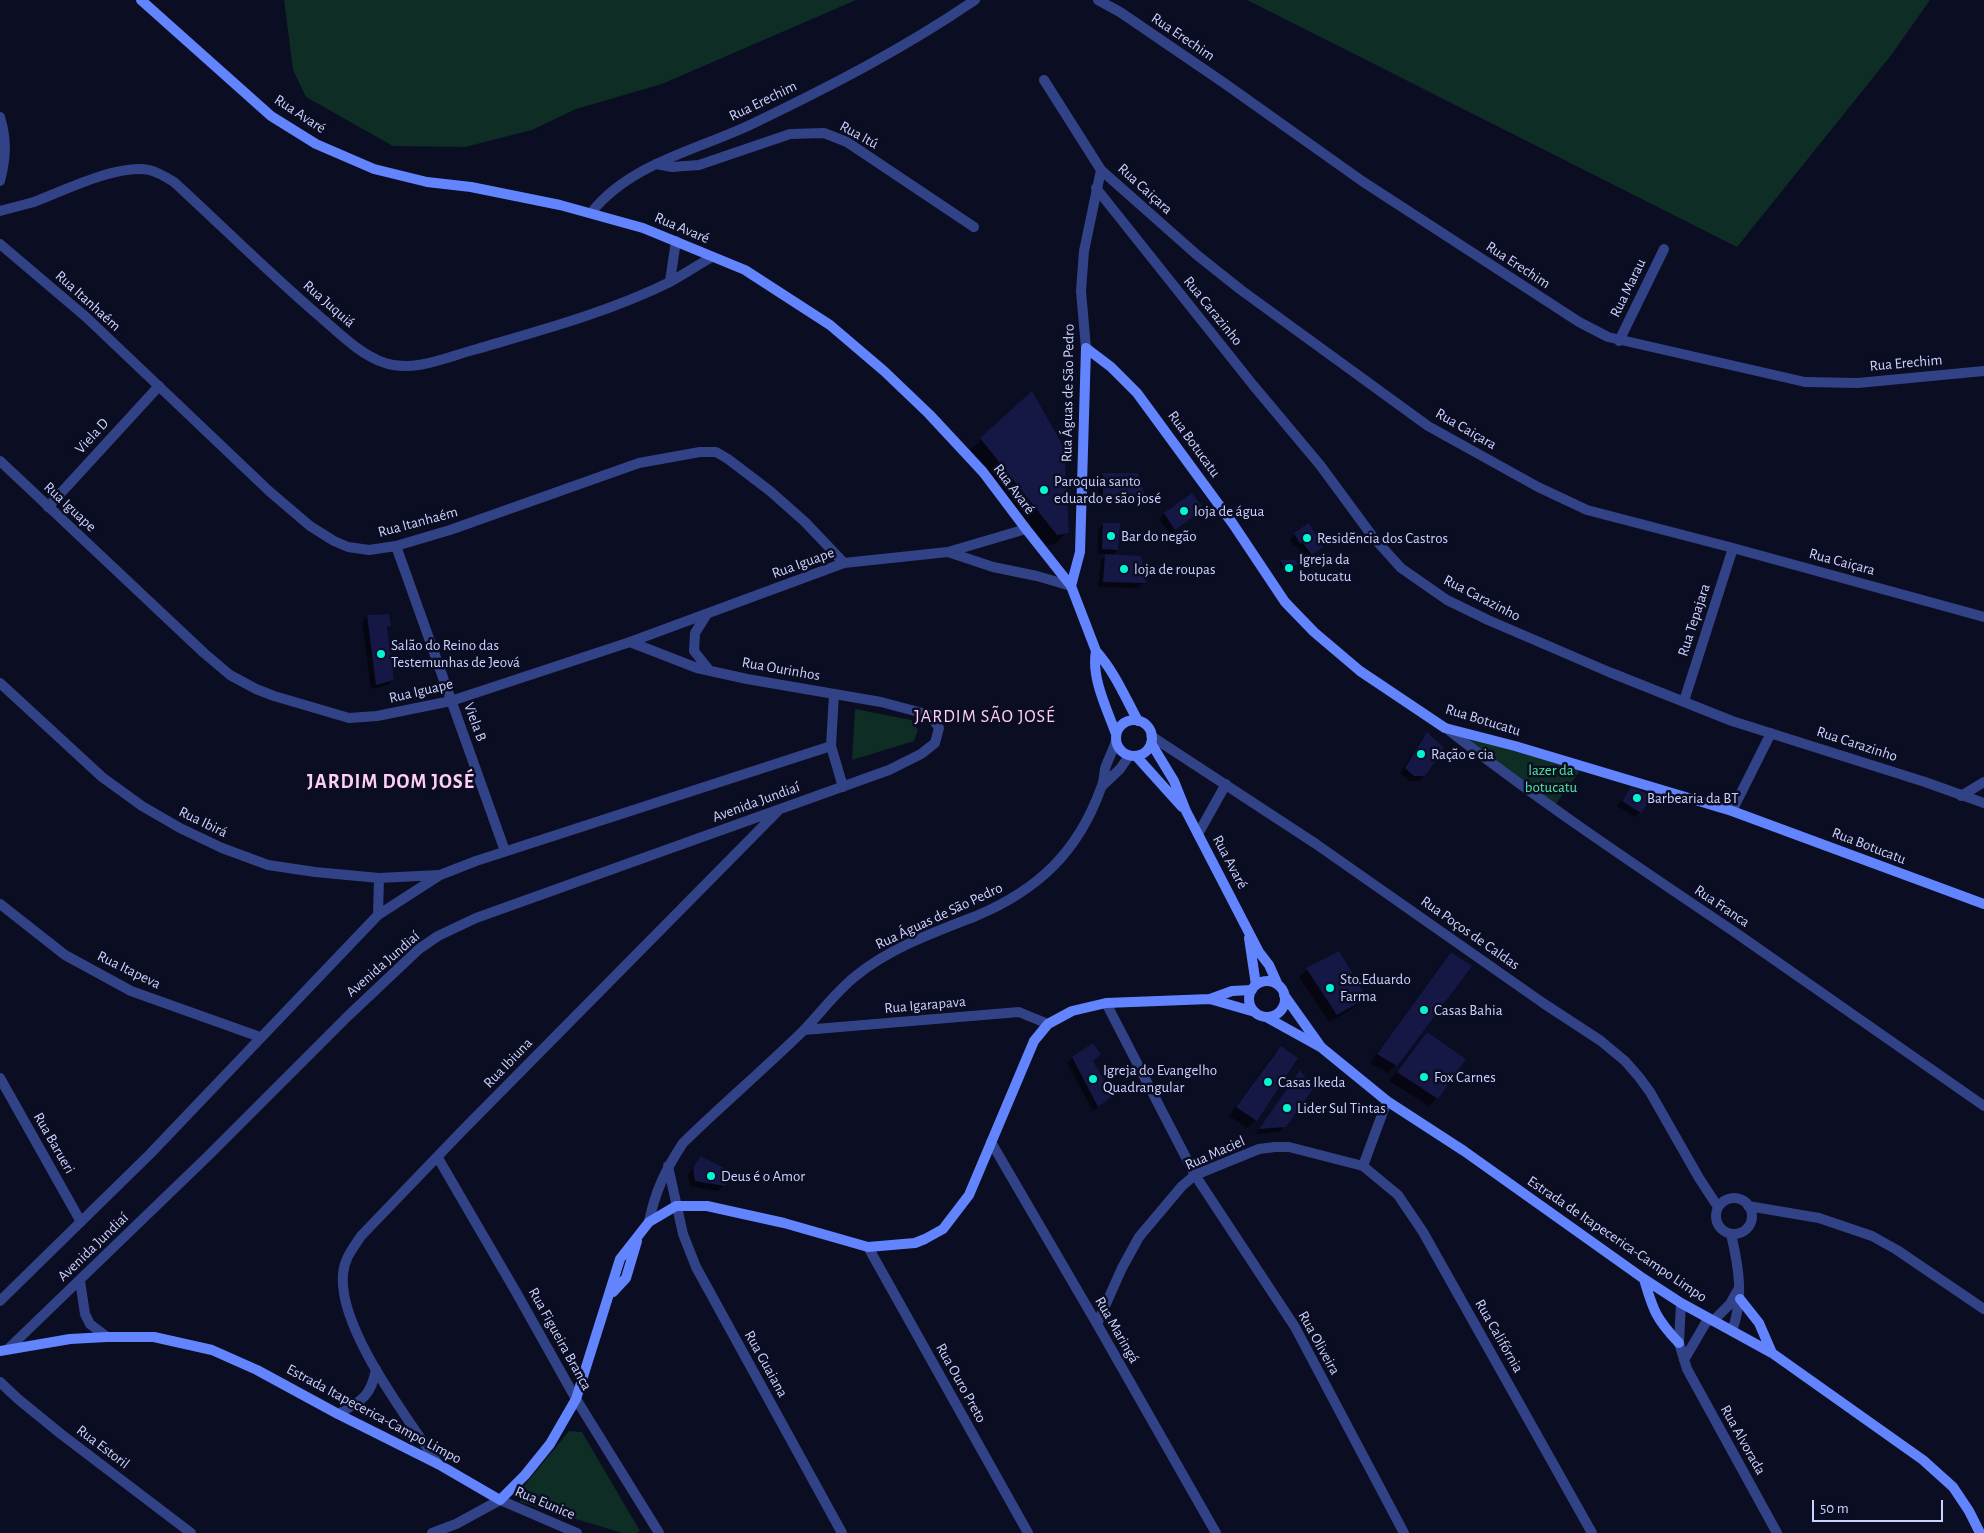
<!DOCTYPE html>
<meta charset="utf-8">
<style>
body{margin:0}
#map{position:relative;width:1984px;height:1533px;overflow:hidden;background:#0b0d22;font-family:"Alegreya Sans",sans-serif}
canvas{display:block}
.scale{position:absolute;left:1812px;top:1500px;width:131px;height:22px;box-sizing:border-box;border:2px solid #ccd2ff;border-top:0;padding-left:6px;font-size:15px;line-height:18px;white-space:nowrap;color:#ccd2ff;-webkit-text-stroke:4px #0b0d22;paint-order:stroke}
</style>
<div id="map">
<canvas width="1984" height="1533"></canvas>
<div class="scale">50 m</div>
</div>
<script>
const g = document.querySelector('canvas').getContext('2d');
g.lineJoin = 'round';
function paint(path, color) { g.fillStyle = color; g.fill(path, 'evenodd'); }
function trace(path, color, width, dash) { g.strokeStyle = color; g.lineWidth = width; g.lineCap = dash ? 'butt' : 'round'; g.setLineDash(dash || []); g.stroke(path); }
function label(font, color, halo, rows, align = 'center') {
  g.font = font + ' "Alegreya Sans",sans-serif'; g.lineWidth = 5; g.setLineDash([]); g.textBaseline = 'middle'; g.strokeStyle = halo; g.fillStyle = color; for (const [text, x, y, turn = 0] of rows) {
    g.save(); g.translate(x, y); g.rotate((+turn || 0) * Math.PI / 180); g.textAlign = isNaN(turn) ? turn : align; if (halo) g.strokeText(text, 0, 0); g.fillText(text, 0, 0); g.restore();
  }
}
const green = new Path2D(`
 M284,0h572l-194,84 -86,25 -44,21 -67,17 -72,-1 -87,-49 -13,-27z
 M1247,0h683l-38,54 -155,193z
 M855,709l56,11 7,10 -4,11 -62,19z
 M1453,734l128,35 -26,36z
 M569,1431l13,1 58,99 -3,2h-15l-102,-31v-11z`);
const shadow = new Path2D(`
 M1031,393l36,139 -11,11 -10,3 -76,-96z
 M1104,474l40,21 -5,5 -40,1 -1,-22z
 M1202,509l-32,25 -11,-15 5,-5z
 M1103,524l14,26 -6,6 33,26 -5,6 -41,-1 3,-26 6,-7h-9v-24z
 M1295,534l27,13 -16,12 -10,-13 -2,2 -4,-8z
 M1281,561h13l3,3 -12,9 -6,-10z
 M368,616l22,10 -4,4 7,50 -5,5 -17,4 -9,-67z
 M1427,734l-2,41 -6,6h-10l-9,-8 22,-34z
 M1632,788l8,24 -5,5 -18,-11z
 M1339,952l27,46 -9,8 -28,16 -30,-45 8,-8z
 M1451,954l-55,111 -8,8 -18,-10 73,-101z
 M1427,1033l10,65 -8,8 -40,-25z
 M1282,1047l-26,73 -9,8 -18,-12 44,-61z
 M1073,1058l19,3 20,35 -19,15 -26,-48z
 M1300,1072l-15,54 -6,6 -24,2z
 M701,1158l23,27 -6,6 -28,-5 -2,-12z`);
const building = new Path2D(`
 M1032,391l32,57 5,85 -12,2 -77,-97z
 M1103,473h35l7,23 -42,1z
 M1192,493l12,16 -29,21 -11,-17z
 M1103,523h17l-2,27 -16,-1z
 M1309,523l14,24 -11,8 -10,-13 -2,2 -6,-11z
 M1105,554l36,2 5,27 -43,-1z
 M1280,560h15l3,4 -11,7z
 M389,614l2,12 -4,1 7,53 -18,5 -9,-70z
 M1427,732l17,16 -19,28h-11l-9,-8z
 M1631,787l22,9 -12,17 -19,-12z
 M1339,951l28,47 -30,17 -31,-47z
 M1451,952l21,14 -75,100 -20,-12z
 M1427,1032l39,27 -28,40 -41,-27z
 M1093,1043l8,11 -8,7 20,35 -15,11 -26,-50z
 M1281,1046l17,12 -41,63 -21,-14z
 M1300,1070l13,19 -27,38 -27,2z
 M701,1156l29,15 -5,15 -30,-5 -2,-13z`);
const lane = new Path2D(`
 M48,507l111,-121
 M396,546l109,305
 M1106,1003l89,172`);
const street = new Path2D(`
 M1098,0l22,12 104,71 138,98 217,141 29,15 197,45 53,1 126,-12
 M1044,80l57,90 96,85 44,35 187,136 110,61 49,23 146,38 251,69
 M0,117c7,23 6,41 0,64
 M656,164l16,3 27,-2 91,-31 34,-1 23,9 127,85
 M1096,188l157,197 67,80 53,72 28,31 46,32 41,20 121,52 123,49 193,61 59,21
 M0,211c11,-3 23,-6 34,-9 29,-11 85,-39 115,-32 9,2 17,7 25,12 48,44 94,90 144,133 20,17 42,40 67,48 30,10 64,-7 92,-14 65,-19 132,-37 193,-67 14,-8 28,-17 42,-25
 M591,213c39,-50 107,-63 161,-89 77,-37 153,-76 223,-124
 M0,244l86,73 183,174 41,35 24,15 14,6 21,3 27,-4 54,-16 189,-67 61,-11h16l12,7 42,32 35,31 39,41
 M670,281l6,-40
 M1619,341l45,-92
 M1086,348l-5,-57 3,-40 17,-81
 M0,461l204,192 26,22 26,14 18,7 75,22 28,-2 74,-15 179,-59 214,-79 104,-11 78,-23
 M948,552l45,15 44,9 34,10
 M707,614l-12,19 -1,18 16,20
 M0,683l102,94 40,29 38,22 42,20 46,17 47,7 64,6 60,-3
 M834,694l-3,52 12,41
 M1684,701l49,-153
 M1446,728c93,73 192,139 290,205 83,57 165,116 248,173
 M1151,736l165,108 227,159 58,38 24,20 14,16 11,15 49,86 19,29
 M1102,786l18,-17 9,-13
 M1961,796l23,-14
 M1732,811l39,-78
 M1198,834l28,-50
 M0,904l65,51 66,36 129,46
 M378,915l1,-37
 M804,1030l215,-18 29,12
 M0,1078l81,144
 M991,1142l106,182 119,209
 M438,1158l78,134 60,107 83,134
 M668,1166l15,68 13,33 146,266
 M1363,1166l24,-65
 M1195,1175l100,152 109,206
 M1716 1216a18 18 0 1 1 36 0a18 18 0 1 1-36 0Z
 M1748,1206l71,12 53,18 25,14 87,59
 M649,1222c6,-31 17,-53 34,-79 39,-38 80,-73 119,-111 19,-19 34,-41 55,-57 35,-28 78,-43 119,-59 62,-26 102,-64 125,-128 3,-6 3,-13 4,-19 3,-10 8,-18 11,-28
 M1731,1234c8,34 13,64 1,97
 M868,1247l160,286
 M80,1281l5,33 5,10 17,13
 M0,1301l150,-147 228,-239 62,-40 36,-14 355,-115
 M1681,1303l-2,40 8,26 90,164
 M1713,1321l17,-17 9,-16
 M1097,1324l25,-56 17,-31 43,-51 13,-11 64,-26 16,-2h14l74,19 35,29 25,37 169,301
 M9,1348l199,-192 140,-140 71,-67 19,-13 38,-18 413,-148 32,-16 14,-11 4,-15 -9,-13 -49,-13 -134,-23 -50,-11 -67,-26
 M1684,1360l24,-41
 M0,1382l18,17 43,35 130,99
 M338,1414c23,-13 33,-17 38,-45
 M438,1464c-30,-46 -100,-135 -95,-190 1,-15 10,-26 18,-38l100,-104 316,-320
 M432,1533l24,-9 44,-24 77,33`);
const secondary = new Path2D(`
 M141,0l130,116 45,28 58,25 53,13 44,5 89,18 83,23 102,42 85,55 54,46 45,43 54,58 43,57 45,57 25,65c18,20 29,46 42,70
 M1086,348l25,19 26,26 96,131 52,78 29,30 46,39 85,57 70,18 217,65 252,93
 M1071,586l9,-34 6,-204
 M1096,651c-5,27 11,58 20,83
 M1116 738a18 18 0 1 1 36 0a18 18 0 1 1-36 0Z
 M1151,743l23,38 12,30 73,141 10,13 9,20
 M1136,756l46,51
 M1249,938l7,47
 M1249 999a18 18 0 1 1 36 0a18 18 0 1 1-36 0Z
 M1284,995l37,52
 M1210,999l45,13
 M1266,1017l56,31 65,53 77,50 180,128 37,24 91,50 151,107 30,27 16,24 11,22
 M1644,1279c9,31 12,40 35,64
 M613,1292l13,-14 11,-37
 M1740,1299l19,24 13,30
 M0,1351l70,-12 37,-2h47l58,13 45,20 81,44 100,50 62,36 25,-25 25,-31 26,-45 44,-140 29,-37 27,-16h31l77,17 84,24 47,-4 10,-4 18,-10 26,-34 65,-154 14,-17 24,-13 34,-8 104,-4 22,-8 20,-1`);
const markers = [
 [1044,490,5,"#00f7d5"],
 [1184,511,5,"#00f7d5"],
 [1111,536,5,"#00f7d5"],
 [1307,538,5,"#00f7d5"],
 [1289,568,5,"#00f7d5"],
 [1124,569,5,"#00f7d5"],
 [381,654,5,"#00f7d5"],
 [1421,754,5,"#00f7d5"],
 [1637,798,5,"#00f7d5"],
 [1330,988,5,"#00f7d5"],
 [1424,1010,5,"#00f7d5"],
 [1424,1077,5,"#00f7d5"],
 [1093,1079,5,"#00f7d5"],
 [1268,1082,5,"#00f7d5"],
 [1287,1108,5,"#00f7d5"],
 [711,1176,5,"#00f7d5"]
];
const streetNames = [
 ["Rua Erechim",1183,37,34],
 ["Rua Erechim",763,101,-26],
 ["Rua Avaré",300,114,33],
 ["Rua Itú",859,135,29],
 ["Rua Caiçara",1145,189,42],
 ["Rua Avaré",682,228,23],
 ["Rua Erechim",1518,265,33],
 ["Rua Marau",1628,288,-64],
 ["Rua Itanhaém",88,301,42],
 ["Rua Juquiá",329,304,41],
 ["Rua Carazinho",1213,311,51],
 ["Rua Erechim",1906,363,-5],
 ["Rua Águas de São Pedro",1068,393,-89],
 ["Rua Caiçara",1466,429,30],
 ["Viela D",92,436,-48],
 ["Rua Botucatu",1194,444,54],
 ["Rua Avaré",1014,489,53],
 ["Rua Iguape",70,507,43],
 ["Rua Itanhaém",418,522,-15],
 ["Rua Caiçara",1842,562,15],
 ["Rua Iguape",803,563,-20],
 ["Rua Carazinho",1482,598,27],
 ["Rua Tepajara",1694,620,-72],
 ["Rua Ourinhos",781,669,10],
 ["Rua Iguape",421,691,-13],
 ["Rua Botucatu",1483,720,17],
 ["Viela B",475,722,70],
 ["Rua Carazinho",1857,744,18],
 ["Avenida Jundiaí",756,802,-20],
 ["Rua Ibirá",203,822,26],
 ["Rua Botucatu",1869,846,21],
 ["Rua Avaré",1230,862,62],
 ["Rua Franca",1722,906,34],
 ["Rua Águas de São Pedro",939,916,-25],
 ["Rua Poços de Caldas",1470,933,35],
 ["Avenida Jundiaí",383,964,-41],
 ["Rua Itapeva",129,970,26],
 ["Rua Igarapava",925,1005,-5],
 ["Rua Ibiuna",508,1063,-46],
 ["Rua Barueri",54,1143,60],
 ["Rua Maciel",1215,1153,-24],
 ["Estrada de Itapecerica-Campo Limpo",1617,1239,34],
 ["Avenida Jundiaí",93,1247,-44],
 ["Rua Maringá",1117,1330,60],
 ["Rua Califórnia",1499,1336,60],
 ["Rua Figueira Branca",560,1339,61],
 ["Rua Oliveira",1319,1343,61],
 ["Rua Guaiana",766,1364,61],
 ["Rua Ouro Preto",961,1383,61],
 ["Estrada Itapecerica-Campo Limpo",374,1414,28],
 ["Rua Alvorada",1743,1440,61],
 ["Rua Estoril",103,1447,37],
 ["Rua Eunice",545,1503,23]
];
const poiNames = [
 ["Paroquia santo",1054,481],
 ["eduardo e são josé",1054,498],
 ["loja de água",1194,511],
 ["Bar do negão",1121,536],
 ["Residẽncia dos Castros",1317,538],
 ["Igreja da",1299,559],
 ["botucatu",1299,576],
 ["loja de roupas",1134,569],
 ["Salão do Reino das",391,645],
 ["Testemunhas de Jeová",391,662],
 ["Ração e cia",1431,754],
 ["Barbearia da BT",1647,798],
 ["Sto.Eduardo",1340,979],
 ["Farma",1340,996],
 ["Casas Bahia",1434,1010],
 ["Igreja do Evangelho",1103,1070],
 ["Quadrangular",1103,1087],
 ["Fox Carnes",1434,1077],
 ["Casas Ikeda",1278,1082],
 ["Lider Sul Tintas",1297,1108],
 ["Deus é o Amor",721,1176]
];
const parkNames = [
 ["lazer da",1551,770],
 ["botucatu",1551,787]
];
const quarterNames = [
 ["JARDIM SÃO JOSÉ",985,717]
];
const districtNames = [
 ["JARDIM DOM JOSÉ",391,782]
];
paint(green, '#0e2d24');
paint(shadow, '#0007');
paint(building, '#151745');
trace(lane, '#324286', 10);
trace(street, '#324286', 10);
trace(secondary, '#6384ff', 10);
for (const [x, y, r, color] of markers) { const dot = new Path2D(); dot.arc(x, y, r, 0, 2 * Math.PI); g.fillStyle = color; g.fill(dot); trace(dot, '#0b0d22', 2); }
label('15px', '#ccd2ff', '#0b0d22', streetNames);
label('15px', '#ccd2ff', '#0b0d22', poiNames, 'left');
label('15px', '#4dea9d', '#0b0d22', parkNames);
g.letterSpacing = '1px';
label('18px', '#ffcef9', '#0b0d22', quarterNames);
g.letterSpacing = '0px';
g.letterSpacing = '1px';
label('bold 20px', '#ffcef9', '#0b0d22', districtNames);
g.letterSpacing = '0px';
</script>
